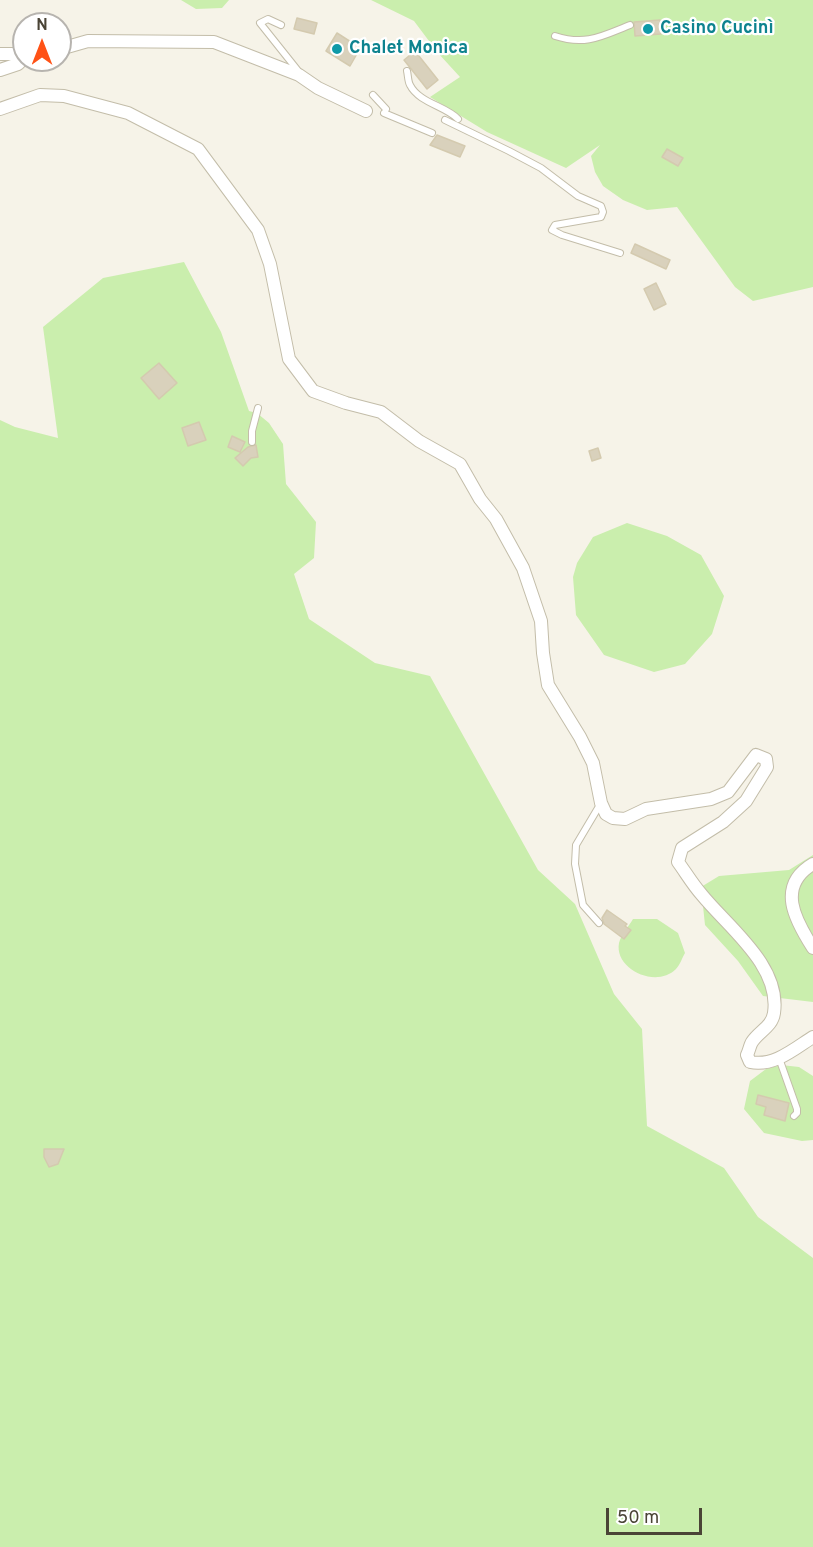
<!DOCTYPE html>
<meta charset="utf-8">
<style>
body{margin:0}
#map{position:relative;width:813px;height:1547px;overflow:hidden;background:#f6f3e8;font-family:Overpass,sans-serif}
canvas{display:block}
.north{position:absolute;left:12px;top:12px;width:60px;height:60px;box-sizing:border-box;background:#fff;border:2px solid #b7b4af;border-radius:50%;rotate:0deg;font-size:16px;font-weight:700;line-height:24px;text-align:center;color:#4a4436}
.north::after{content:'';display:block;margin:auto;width:21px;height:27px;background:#ff5216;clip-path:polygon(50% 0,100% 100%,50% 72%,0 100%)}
.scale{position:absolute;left:606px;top:1508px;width:96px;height:27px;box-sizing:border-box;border:3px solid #4a4436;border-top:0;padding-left:8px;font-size:18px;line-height:21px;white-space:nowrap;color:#4a4436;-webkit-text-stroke:4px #fff;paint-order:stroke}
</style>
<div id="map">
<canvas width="813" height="1547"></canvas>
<div class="north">N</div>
<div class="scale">50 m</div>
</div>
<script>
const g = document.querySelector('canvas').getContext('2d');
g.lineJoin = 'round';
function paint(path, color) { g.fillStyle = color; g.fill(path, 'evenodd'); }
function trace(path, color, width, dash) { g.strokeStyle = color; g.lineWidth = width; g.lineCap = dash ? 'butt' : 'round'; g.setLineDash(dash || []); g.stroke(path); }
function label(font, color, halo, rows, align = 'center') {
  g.font = font + ' Overpass,sans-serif'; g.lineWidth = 4.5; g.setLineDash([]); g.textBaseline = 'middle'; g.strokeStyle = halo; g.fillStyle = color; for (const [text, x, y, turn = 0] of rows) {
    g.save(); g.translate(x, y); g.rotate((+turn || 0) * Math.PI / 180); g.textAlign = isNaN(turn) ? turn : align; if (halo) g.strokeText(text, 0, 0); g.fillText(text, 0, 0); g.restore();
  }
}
const green = new Path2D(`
 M181,0h48l-7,8 -26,1z
 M371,0h442v287l-60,14 -18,-14 -58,-80 -30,3 -24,-10 -20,-14 -8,-14 -4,-16 9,-11 -34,23 -79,-36 -57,-35 30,-20 -22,-24 -24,-32z
 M184,262l37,70 28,79 8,2 12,10 14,21 3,40 30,38 -2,36 -20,16 15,45 66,44 55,13 108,194 37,34 39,90 28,35 5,97 77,42 34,49 55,41v289h-813v-1127l15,7 43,11 -15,-111 60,-49z
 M627,523l40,13 34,19 23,41 -12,38 -27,30 -31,8 -50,-17 -28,-40 -3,-38 4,-14 16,-26z
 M813,855v147l-50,-6 -25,-35 -33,-36 -4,-38 18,-11 70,-6z
 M633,919h24l21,14 7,20c-3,5 -5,12 -9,16 -20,20 -62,0 -57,-26 2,-8 10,-17 14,-24z
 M781,1065l18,2 14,9v64l-11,1 -38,-8 -20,-24 6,-28 16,-12z`);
const building = new Path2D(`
 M297,18l20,5 -3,11 -20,-5z
 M660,20l1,14 -26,2 -1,-14z
 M337,33l14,9 -2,4 9,6 -8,14 -24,-15z
 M415,51l23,29 -11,9 -23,-29z
 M437,135l28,11 -5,11 -30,-12z
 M667,149l16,9 -5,8 -16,-9z
 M635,244l35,16 -4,9 -35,-16z
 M656,283l10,21 -12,6 -10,-21z
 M159,363l18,20 -18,16 -18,-21z
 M199,422l7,18 -18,6 -6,-18z
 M232,436l13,6 -5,10 -12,-5z
 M256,445l2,12 -7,1 -8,8 -8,-8 13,-11z
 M598,448l3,10 -9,3 -3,-10z
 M607,910l20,14 -2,2 6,4 -7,9 -20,-15 -2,-6z
 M758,1095l31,8 -4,18 -21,-6 2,-8 -10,-3z
 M44,1149h20l-6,15 -9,3 -5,-10z`);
const service = new Path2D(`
 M281,25l-13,-6 -8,4 39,49
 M555,36c31,10 47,0 75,-11
 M407,71c1,4 1,11 3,14 9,18 36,21 48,34
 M373,95l13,14
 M384,113l48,20
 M445,120l64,31 32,17 37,28 23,10 2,6 -2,5 -46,8 -3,5 10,5 58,18
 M252,442v-11l6,-23
 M599,923l-16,-18 -8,-41 1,-19 25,-42
 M779,1058l18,51v4l-3,3`);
const minor = new Path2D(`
 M60,49l28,-8 126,1 85,33 19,13 48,23
 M0,54h17l6,4
 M0,70l18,-6 6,-6
 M0,109l40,-14 24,1 64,17 70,36 60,81 12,34 19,95 24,32 33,12 35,9 38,29 41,23 20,35 16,20 27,49 18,53 2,32 5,32 32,52 13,26 8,40 5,11 7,4 12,1 21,-10 65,-10 17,-7 28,-37 10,4 1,8 -21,34 -23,21 -41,26 -4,14c8,11 15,23 24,33 27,33 79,71 72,118 -2,14 -15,18 -22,29 -2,3 -3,9 -5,13l3,7c24,5 44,-13 63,-25
 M813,864c-37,22 -18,56 0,84`);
const markers = [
 [648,29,6,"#0f9aa8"],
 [337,49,6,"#0f9aa8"]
];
const cultureNames = [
 ["Casino Cucinì",660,29],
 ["Chalet Monica",349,49]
];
paint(green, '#caeead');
paint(building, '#d9d1bc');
trace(building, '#d4caaf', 1.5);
trace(service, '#c3bda9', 8);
trace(minor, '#c3bda9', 14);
trace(service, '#fff', 6);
trace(minor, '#fff', 12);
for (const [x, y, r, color] of markers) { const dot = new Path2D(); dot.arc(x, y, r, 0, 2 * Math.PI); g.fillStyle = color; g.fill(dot); trace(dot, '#fff', 2); }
label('bold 18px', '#0d838f', '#fff', cultureNames, 'left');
</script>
